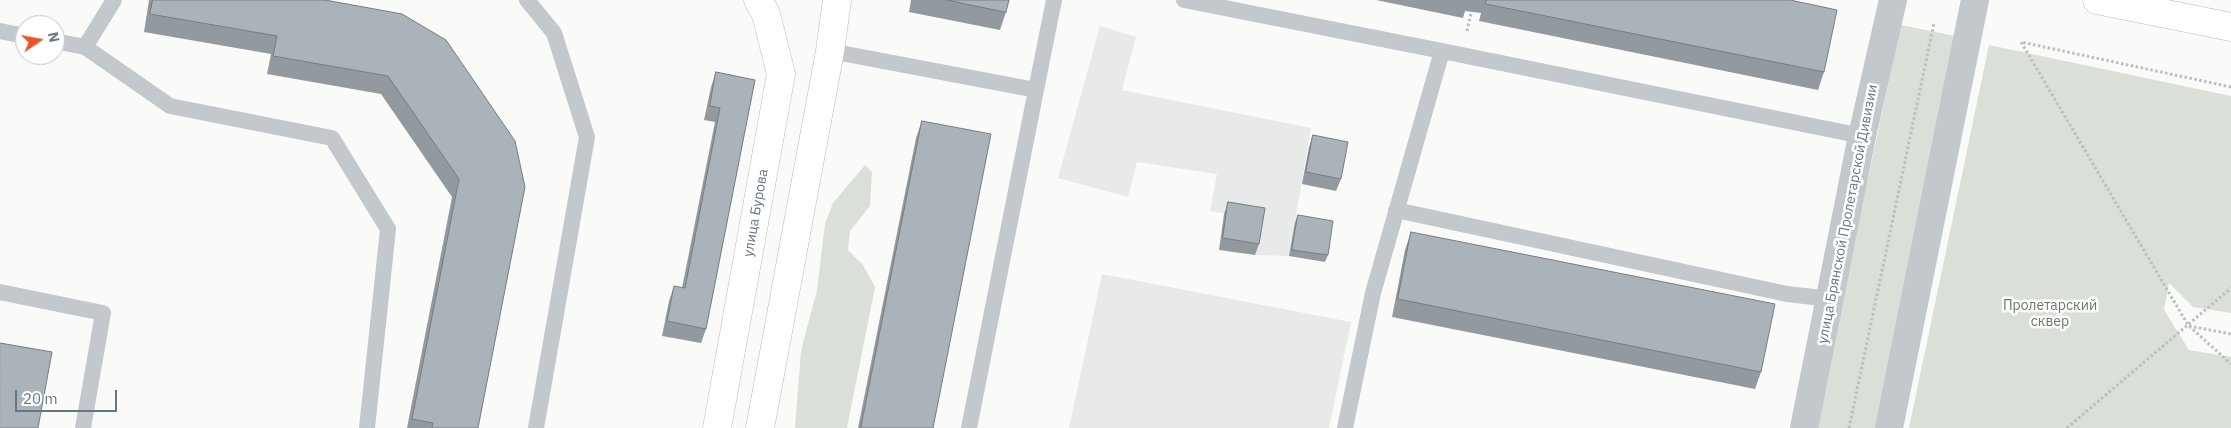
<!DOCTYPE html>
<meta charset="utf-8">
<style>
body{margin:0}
#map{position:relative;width:2231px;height:428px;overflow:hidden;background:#fafaf8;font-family:"IBM Plex Sans",sans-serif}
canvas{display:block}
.north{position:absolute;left:15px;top:15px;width:50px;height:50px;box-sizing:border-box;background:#fff;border:1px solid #c1c8cd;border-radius:50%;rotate:78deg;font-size:14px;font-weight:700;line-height:20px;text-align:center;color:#657683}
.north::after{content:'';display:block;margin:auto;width:18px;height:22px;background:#e4572e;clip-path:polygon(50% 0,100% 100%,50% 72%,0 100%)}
.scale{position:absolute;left:15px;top:390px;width:102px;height:22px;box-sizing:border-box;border:2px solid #657683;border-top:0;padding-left:6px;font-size:15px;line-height:18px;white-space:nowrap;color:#657683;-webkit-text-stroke:4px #fff;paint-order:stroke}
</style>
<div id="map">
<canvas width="2231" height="428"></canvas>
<div class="north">N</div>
<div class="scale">20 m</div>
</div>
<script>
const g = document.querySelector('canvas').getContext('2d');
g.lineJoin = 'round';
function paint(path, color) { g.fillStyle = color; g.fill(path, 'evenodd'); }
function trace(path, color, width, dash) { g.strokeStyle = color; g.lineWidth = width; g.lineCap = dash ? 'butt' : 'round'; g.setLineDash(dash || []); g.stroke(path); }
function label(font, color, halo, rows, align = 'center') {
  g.font = font + ' "IBM Plex Sans",sans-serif'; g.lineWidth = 5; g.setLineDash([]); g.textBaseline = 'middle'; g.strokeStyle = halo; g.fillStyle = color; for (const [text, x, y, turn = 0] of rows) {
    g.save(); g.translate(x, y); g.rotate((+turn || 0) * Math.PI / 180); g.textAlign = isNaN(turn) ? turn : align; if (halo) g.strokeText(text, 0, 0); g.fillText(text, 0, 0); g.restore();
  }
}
const built = new Path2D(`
 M1100,26l36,11 -14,53 189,38 -22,128 -34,-1 5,-36 -50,-8 7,-37 -80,-12 -9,35 -70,-19z
 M1102,274l249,48 -22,106h-260z`);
const green = new Path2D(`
 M1901,25l59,12 -82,391h-64z
 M1989,45l242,51v217l-38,-6 -24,-24 -5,27 25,40 42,7v71h-322z
 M865,165l7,7 -2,34 -20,25 -2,19 15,15 12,22 -28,141h-52l6,-77 16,-61 8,-66 8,-21z`);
const path = new Path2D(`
 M1467,31l7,-31
 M2231,87l-210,-45 167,283 43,39
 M2189,326l42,8
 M1849,428l85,-405
 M2067,428l164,-140`);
const lane = new Path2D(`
 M527,0l27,33 33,104 -51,291
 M1184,0l258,51
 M0,31l25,5
 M55,41l30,6 29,-47
 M85,47l85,59 162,32 56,91 -21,199
 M830,51l206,39 18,-90
 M1396,210l391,84 44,5
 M0,292l103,21 -20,115
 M969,428l67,-338
 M1345,428l28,-135 69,-242 420,85`);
const street = new Path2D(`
 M1804,428l58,-292 31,-136
 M1889,428l86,-428`);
const primary = new Path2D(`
 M2097,0l134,27
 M717,428l64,-354 -15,-60 -8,-14
 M760,428l70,-377 7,-51`);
const wall = new Path2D(`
 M149,0h176l190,141 -37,287h-71l45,-231 -71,-103 -114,-20 4,-20 -127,-22z
 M911,0h98l-3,12 -6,18 -91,-18z
 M1376,0h414l34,72 -6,18 -339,-69 2,-8 -16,-2 -2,7z
 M716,72l39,8 -49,249 -5,14 -39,-7 7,-35 5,-15 8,2 33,-166 -11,-2 7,-33z
 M922,121l11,307h-75l58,-290z
 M1313,135l28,44 -5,12 -34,-7 7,-37z
 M1228,202l31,42 -4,11 -36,-5 5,-36z
 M1298,215l30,40 -3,7 -36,-6 6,-34z
 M1411,232l350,140 -6,17 -363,-72 13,-67z`);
const building = new Path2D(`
 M153,0h172l77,14 44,26 69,101 10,46 -47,241h-46l1,-5 -21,-4 47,-240 -71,-103 -115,-20 4,-20 -127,-22z
 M947,0h62l-3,12z
 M1486,0h304l47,10 -13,62 -338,-68z
 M716,72l39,8 -49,249 -39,-8 7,-35 11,2 35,-180 -10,-2z
 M922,121l69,13 -58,294h-72z
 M1313,135l35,7 -7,37 -35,-7z
 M1228,202l37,6 -6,36 -36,-6z
 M1298,215l35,6 -5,34 -36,-5z
 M1411,232l364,72 -14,68 -363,-73z
 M0,343l52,9 -14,76h-38z`);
const streetNames = [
 ["улица Бурова",756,213,-80],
 ["улица Брянской Пролетарской Дивизии",1848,214,-79]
];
const parkNames = [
 ["Пролетарский",2050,306],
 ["сквер",2050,322]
];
paint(built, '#e8e9e9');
paint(green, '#dadfd7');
trace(primary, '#b5babe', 29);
trace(path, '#bbbfc2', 3, [2.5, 2.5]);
trace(lane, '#c3c8cc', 16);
trace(street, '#c3c8cc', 28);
trace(primary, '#fff', 28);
paint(wall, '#929a9f');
paint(building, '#aab3b9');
trace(building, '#777d82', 1);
label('14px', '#657683', '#fff', streetNames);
label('14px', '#687a64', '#fff', parkNames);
</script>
